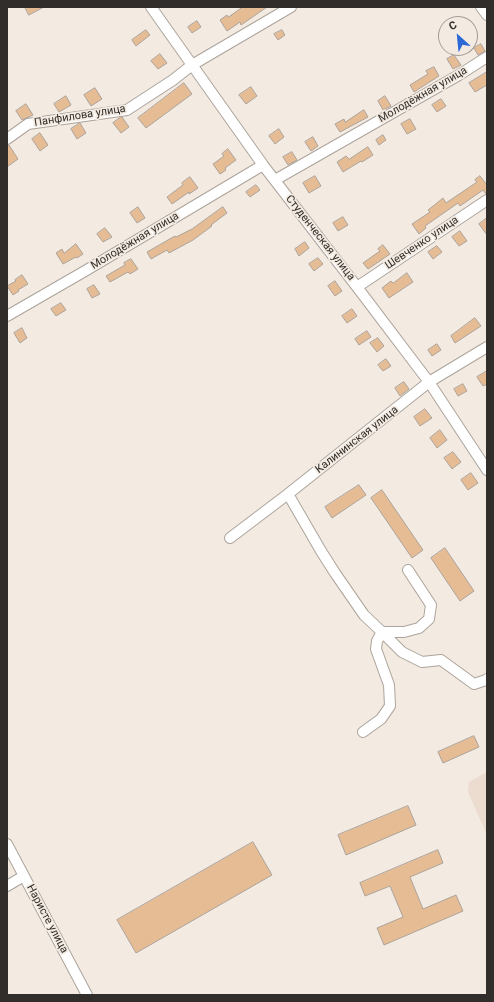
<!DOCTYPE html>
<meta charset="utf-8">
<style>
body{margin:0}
#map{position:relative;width:494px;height:1002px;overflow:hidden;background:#f3eae1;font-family:Roboto,sans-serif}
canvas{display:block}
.frame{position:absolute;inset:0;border:8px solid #302d2a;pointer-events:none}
.north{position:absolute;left:438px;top:16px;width:40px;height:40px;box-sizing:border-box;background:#f3eae1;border:1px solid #a59e98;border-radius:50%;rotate:333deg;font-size:11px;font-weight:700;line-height:16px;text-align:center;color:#302d2a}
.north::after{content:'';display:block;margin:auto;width:14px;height:18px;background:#2a69d6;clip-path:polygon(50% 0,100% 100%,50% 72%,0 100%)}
</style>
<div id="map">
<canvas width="494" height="1002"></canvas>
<div class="frame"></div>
<div class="north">С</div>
</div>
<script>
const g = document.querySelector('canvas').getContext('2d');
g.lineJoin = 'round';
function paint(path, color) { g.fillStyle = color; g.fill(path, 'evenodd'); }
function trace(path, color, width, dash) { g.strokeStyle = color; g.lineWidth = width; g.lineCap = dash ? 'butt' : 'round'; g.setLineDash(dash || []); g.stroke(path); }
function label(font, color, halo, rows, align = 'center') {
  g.font = font + ' Roboto,sans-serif'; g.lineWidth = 3.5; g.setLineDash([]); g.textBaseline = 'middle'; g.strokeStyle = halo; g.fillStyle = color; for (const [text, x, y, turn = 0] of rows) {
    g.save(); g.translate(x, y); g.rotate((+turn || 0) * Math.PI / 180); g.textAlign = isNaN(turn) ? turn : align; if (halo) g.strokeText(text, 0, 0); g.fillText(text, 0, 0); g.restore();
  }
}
const built = new Path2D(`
 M487,772v63l-19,-43 1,-10z`);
const building = new Path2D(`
 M25,7h19l-15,8z
 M243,7h24l-26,18 -1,-3 -13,9 -7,-11 7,-5 1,2z
 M197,21l4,6 -9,6 -4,-6z
 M146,30l4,5 -14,11 -4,-6z
 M282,30l3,5 -7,5 -4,-6z
 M481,44l4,7 -7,4 -4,-7z
 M160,54l7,9 -9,6 -7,-8z
 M454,55l7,10 -8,4 -6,-10z
 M434,67l5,9 -25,16 -4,-7 18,-11 -2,-3z
 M487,72v13l-12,7 -6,-9z
 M184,83l8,11 -46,34 -8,-10z
 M251,87l6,9 -11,8 -7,-9z
 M95,88l7,11 -11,7 -7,-11z
 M66,96l5,9 -12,7 -5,-8z
 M385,96l6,10 -8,4 -5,-9z
 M441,99l5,7 -9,6 -5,-7z
 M26,104l7,11 -11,5 -6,-9z
 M364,110l4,7 -28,15 -5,-8 9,-5 1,3z
 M121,117h1l7,10 -8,6 -8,-10z
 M410,119l6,10 -9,5 -6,-10z
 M80,123l6,10 -9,6 -6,-10z
 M279,129l5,8 -9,7 -6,-8z
 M40,133l8,12 -8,6 -8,-12z
 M383,135l3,5 -7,5 -3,-5z
 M313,137l5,9 -7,5 -6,-9z
 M7,145h2l9,14 -11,8z
 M368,147l5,8 -11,7 -1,-1 -18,11 -6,-10 9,-6 3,3z
 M228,149l8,11 -11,8 1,2 -6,4 -7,-10 11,-8 -2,-2z
 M292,152l5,8 -9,5 -5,-8z
 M315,176l6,10 -12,7 -6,-10z
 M480,176l7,9v9h-1l-3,-4 -23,16 -2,-3 -33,23 1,2 -7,6 -7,-10 18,-12 -2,-2 9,-7 6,-5 3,5 31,-21 -2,-2z
 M190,177l8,11 -9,6v-2l-17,12 -5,-7 16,-12 -1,-2z
 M256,185l4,5 -10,7 -4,-5z
 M138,207l7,11 -8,5 -7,-10z
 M223,207l4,6 -16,12 1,1 -19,14 -24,13 -2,-3 -16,9 -4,-7 28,-16 1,1 16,-8z
 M343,217l5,8 -10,6 -5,-8z
 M487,218v17l-8,-11z
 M105,228l7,9 -9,5 -6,-8z
 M460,231l7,10 -8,5 -7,-9z
 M305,242l4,6 -10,8 -4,-7z
 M76,244l7,10 -6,4 -1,-1 -13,7 -7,-11 6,-4 2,4z
 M383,245l7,9 -22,15 -5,-6 17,-12 -2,-2z
 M437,246l5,6 -9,7 -5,-7z
 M318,258l5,6 -9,7 -5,-7z
 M131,259l7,10 -8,5 -2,-2 -18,10 -4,-6 19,-11 -1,-2z
 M407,273l6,9 -24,16 -7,-10 9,-7 2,2z
 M22,275l6,9 -10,6 1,1 -6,4 -6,-9 9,-5 -1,-1z
 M335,281l7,10 -7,5 -7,-10z
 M94,285l6,9 -8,4 -5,-9z
 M61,303l5,7 -10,6 -5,-7z
 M352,309l5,7 -10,7 -5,-7z
 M475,318l6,8 -26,17 -4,-7z
 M22,328l5,10 -7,5 -6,-10z
 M367,331l4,6 -12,8 -4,-6z
 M378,338l6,8 -7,6 -7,-9z
 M437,344l4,6 -9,6 -4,-6z
 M386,359l5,7 -8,5 -5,-6z
 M487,371v13l-4,2 -6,-9z
 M404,382l5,7 -9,7 -5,-8z
 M463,384l4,7 -9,5 -4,-7z
 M425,409l7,9 -12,8 -6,-9z
 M440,430l7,10 -10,8 -7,-10z
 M453,452l8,10 -9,7 -8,-11z
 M471,473l7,10 -10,7 -7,-10z
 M359,485l7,10 -34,23 -7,-11z
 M382,490l41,60 -11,8 -41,-60z
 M445,548l29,43 -14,10 -29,-43z
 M474,736l5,11 -36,16 -5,-11z
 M408,806l8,19 -70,30 -8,-20z
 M253,842l19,33 -136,78 -19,-33z
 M438,850l5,13 -33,14 13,32 33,-14 7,16 -79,34 -7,-17 26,-11 -13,-31 -25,10 -5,-13z`);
const minor = new Path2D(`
 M151,7l112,158 94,122 72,95 58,88
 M481,7l6,8
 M7,139l21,-15 99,-14 46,-30 19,-15 99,-58
 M275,180l184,-105 28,-18
 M357,287l130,-87
 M7,316l78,-45 178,-106
 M288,494l33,57 14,22 29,42 18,17h22l15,-4 10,-9 2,-14 -23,-35
 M230,538l58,-44 141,-112 58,-35
 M363,732l18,-13 9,-13 -1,-21 -13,-36 1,-8 5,-9 20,20 20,10 19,-2 33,24 12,-4 1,-1
 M7,844l80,151
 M7,886l17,-10`);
const streetNames = [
 ["Молодёжная улица",423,95,-30],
 ["Панфилова улица",80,116,-9],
 ["Студенческая улица",320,238,52],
 ["Молодёжная улица",135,241,-31],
 ["Шевченко улица",422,243,-34],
 ["Калининская улица",357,440,-38],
 ["Наристе улица",47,919,62]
];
paint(built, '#ebdccf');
paint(building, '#e6bc95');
trace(building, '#aba39b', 1);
trace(minor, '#aca49c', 12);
trace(minor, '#fff', 10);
label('11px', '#302d2a', '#f3eae1', streetNames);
</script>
